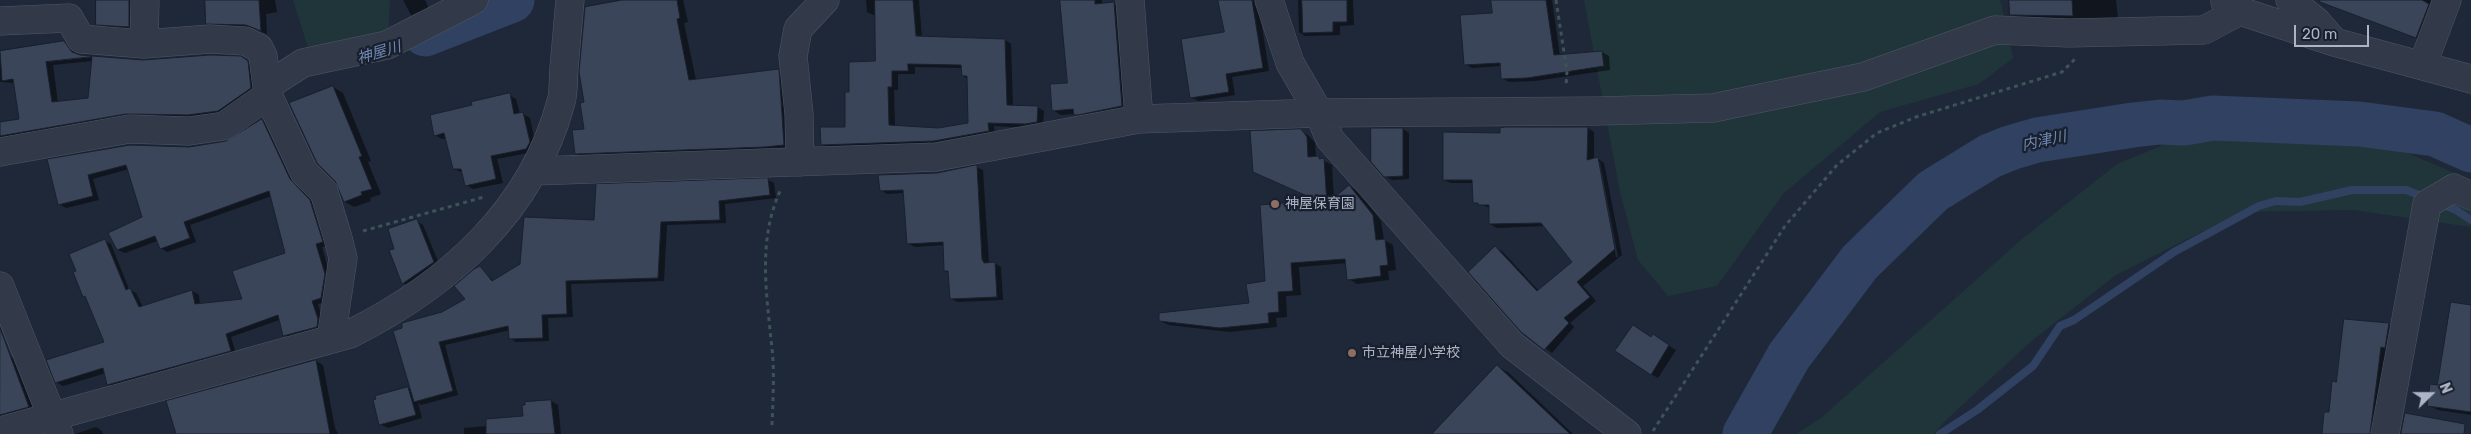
<!DOCTYPE html>
<meta charset="utf-8">
<style>
body{margin:0}
#map{position:relative;width:2471px;height:434px;overflow:hidden;background:#1e2839;font-family:Rubik,sans-serif}
canvas{display:block}
.north{position:absolute;left:2406px;top:369px;width:50px;height:50px;-webkit-text-stroke:4px #181f2d;paint-order:stroke;rotate:68deg;font-size:14px;font-weight:700;line-height:20px;text-align:center;color:#acb4c6}
.north::after{content:'';display:block;margin:auto;width:18px;height:22px;background:#acb4c6;clip-path:polygon(50% 0,100% 100%,50% 72%,0 100%)}
.scale{position:absolute;left:2294px;top:25px;width:75px;height:22px;box-sizing:border-box;border:2px solid #acb4c6;border-top:0;padding-left:6px;font-size:15px;line-height:18px;white-space:nowrap;color:#acb4c6;-webkit-text-stroke:4px #181f2d;paint-order:stroke}
</style>
<div id="map">
<canvas width="2471" height="434"></canvas>
<div class="north">N</div>
<div class="scale">20 m</div>
</div>
<script>
const g = document.querySelector('canvas').getContext('2d');
g.lineJoin = 'round';
function paint(path, color) { g.fillStyle = color; g.fill(path, 'evenodd'); }
function trace(path, color, width, dash) { g.strokeStyle = color; g.lineWidth = width; g.lineCap = dash ? 'butt' : 'round'; g.setLineDash(dash || []); g.stroke(path); }
function label(font, color, halo, rows, align = 'center') {
  g.font = font + ' Rubik,"Noto Sans JP",sans-serif'; g.lineWidth = 4.5; g.setLineDash([]); g.textBaseline = 'middle'; g.strokeStyle = halo; g.fillStyle = color; for (const [text, x, y, turn = 0] of rows) {
    g.save(); g.translate(x, y); g.rotate((+turn || 0) * Math.PI / 180); g.textAlign = isNaN(turn) ? turn : align; if (halo) g.strokeText(text, 0, 0); g.fillText(text, 0, 0); g.restore();
  }
}
const green = new Path2D(`
 M293,0h97l-2,37 -79,14z
 M1584,0h415l2,3 12,55 -34,26 -99,28 -97,82 -66,92 -49,10 -30,-36 -18,-68z
 M2203,129l155,3 113,48v47l-117,-17 -113,2 -125,63 -87,68 -84,78 -11,13h-138l25,-16 201,-179 95,-75z`);
const shadow = new Path2D(`
 M98,0h43l-3,32 -31,-3 -9,-5z
 M206,0h69l2,12 -11,2 1,20 -14,-6 -39,-1 -7,-4z
 M403,0h22l4,9 -15,8 -3,-2z
 M616,0h67l5,22 -4,1 12,57 82,-10 8,5 5,74 -207,9 -8,-5 9,-23v-27z
 M866,0h53l3,38 83,2 6,4 2,63h24l7,4 -1,14 -11,3 -38,-2 1,8 -53,10 -113,4 -7,-3 25,-17 4,-35 25,-30v-47l-9,-4zM915,67l48,1v8l5,3 1,45 -31,5 -43,-2 -1,-37h4v-16h17z
 M1062,0h40v4h12l8,4 8,102 -47,9 -8,-5 -14,1 -8,-5 15,-26z
 M1220,0h42l-3,8 10,63 -37,6 3,18 -37,6 -7,-4 35,-63z
 M1298,0h55l1,25 -14,1v9l-35,1 -6,-4z
 M1492,0h60l8,56 42,-4 7,4 1,14 -75,11 -26,1 -7,-4 -1,-12 -29,2 -7,-4 29,-50z
 M2010,0h106l2,18 -54,3 -44,-2 -9,-5z
 M2332,0h111l-17,42 -74,-29z
 M64,43l7,4 7,8 65,6 98,-3 14,8 3,26 -32,22 -226,28v-19l20,-2 -5,-38 -15,-1v-30zM92,61l-3,38 -31,4 -5,-38z
 M333,87l10,6 28,68 -3,1 13,32 -11,4 1,3 -17,6 -9,-5 -9,-21z
 M509,95l7,4 4,15h3l7,4 6,29 -3,5 -36,7 6,24 -30,6 -7,-4 -3,-12 -9,-4 -7,-31 -5,1 -7,-4 38,-29z
 M262,120l6,4 28,60 20,21 13,40 -7,2 9,32 -4,23 -9,2 6,19 -1,7 -32,9 -7,-4 -5,-15 -48,17 5,17 -121,34 -7,-4 -2,-11 -43,13 -7,-4 49,-39 -17,-45 -4,-2 21,-55 6,3 18,45 7,4 7,14 49,-16 7,4 1,10 44,-4 43,-47 -15,-58 -82,29 6,17 -29,10 -6,-4 -4,-7 -32,12 -7,-3 26,-32 -15,-49 -36,10 6,21 -33,8 -7,-4 -10,-44 178,-17z
 M1588,128l6,4v28l4,-1 6,4 18,92 -39,31 13,15 -26,22 4,4 -22,26 -30,-22 -27,-83 7,3 37,40 34,-29 -28,-36 -48,2 -7,-4v-16l-16,-6v-19h-23l-7,-3 57,-46zM1598,162h2l18,95h-2z
 M1403,129l6,4v46l-17,1 -7,-4z
 M1300,131l9,5 6,7 1,14 16,8 2,34 15,-13 9,5 23,30 3,19 9,5 3,25 -8,1 1,9 -32,4 -8,-5 -2,-16 -48,4 2,28 -15,1 1,21 -11,1 1,9 -48,5 -60,-7 -9,-4 90,-17 17,-22 52,-81z
 M976,167l7,3 6,94 5,-1 7,4 2,33 -45,2 -7,-3 -2,-26 -4,-3 -1,-25 -29,2 -6,-3 -5,-51 -17,1 -6,-4 56,-16z
 M768,180l6,3 2,15 -51,6 1,19 -59,2 -3,56 -93,3 2,33 -25,1 1,23 -33,1 -6,-4v-8l-65,15 13,50 -37,10 -3,-2 4,15 -34,10 -8,-4 28,-36 4,2 30,-77 25,-14 12,-31 15,13 101,-60z
 M416,221l7,4 17,41 -30,21 -7,-4 -13,-32 5,-2z
 M2471,306v109l-33,-5 -10,-5 10,-19z
 M2345,321l44,4 6,3 -19,106h-53l14,-51z
 M1651,339l9,1 16,10 -18,28 -7,-4z
 M10,356l7,4 19,51 -36,11v-63z
 M316,361l7,4 12,63 3,6h-161l-7,-19z
 M1497,366l12,7 64,61h-132z
 M551,401l7,4 3,29h-97v-6l57,-5 5,-20z
 M96,427l6,4 1,3h-28z`);
const stream = new Path2D(`
 M2440,203l16,7 15,10
 M1940,434l37,-24 56,-44 27,-40 14,-6 100,-68 85,-46 17,-5 24,1 52,-12h54l21,8`);
const river = new Path2D(`
 M425,34l87,-34
 M1745,434l44,-78 71,-94 73,-71 57,-35 20,-8 27,-8 96,-15 27,-3 24,1 29,-5 146,6 76,10 36,16`);
const building = new Path2D(`
 M96,0h33v27l-33,-2z
 M205,0h54l2,31 -15,-6 -40,-1z
 M622,0h55l3,18 -3,1 12,61 90,-11 5,76 -19,2 -190,7 -3,-24 12,-1 -4,-26 4,-1 -5,-30 6,-65z
 M875,0h38l3,36 89,3 2,66 31,1 -1,16 -12,2 -37,-1 1,8 -55,10 -113,4 -1,-18h25v-35h4v-30l26,-1zM908,64l53,1 1,11h5l1,47 -30,5 -49,-3 -1,-38h4v-16h16z
 M1060,0h35v4l19,-2 8,104 -44,9h-4l-1,-6 -21,2 -2,-27 17,-1z
 M1218,0h34l11,68 -37,6 3,18 -39,6 -9,-59 43,-7z
 M1302,0h45v22h-14v10l-30,1z
 M1491,0h55l8,55 48,-4 2,15 -77,12 -26,1 -1,-16 -36,2 -4,-50 32,-2z
 M2009,0h63l1,16 -63,-1z
 M2320,0h102l7,4 -13,34 -96,-36z
 M64,41l8,11 8,3 63,5 67,-5 31,1 7,5 3,27 -33,23 -30,4 -62,-1 -126,22v-14l19,-3 -6,-40 -11,2 -2,-30zM92,57l-4,41 -36,4 -6,-40z
 M333,86l29,70 -3,1 13,32 -11,3 1,3 -18,7 -9,-21 -18,-18 -28,-60z
 M510,93l4,21 9,-2 7,30 -4,7 -35,7 5,23 -31,7 -4,-17h-8l-9,-36 -10,3 -4,-21 42,-10 -1,-3z
 M262,119l28,60 20,21 13,42 -7,2 9,30 -4,24 -9,3 6,18 -1,8 -34,9 -5,-21 -52,19 5,17 -124,34 -4,-17 -48,15 -9,-23 58,-18 -19,-46 -2,1 -10,-25 3,-1 -7,-17 36,-15 21,51 4,-2 9,19 53,-17 3,14 47,-5 -10,-28 53,-18 -16,-62 -85,31 6,16 -30,11 -5,-13 -38,14 -9,-17 34,-16 -16,-52 -38,10 5,21 -35,9 -11,-46 83,-14 59,2 37,-6z
 M1506,127h82l-1,33 11,-3 17,92 -38,33 13,15 -26,21 5,5 -25,27 -23,-18 -53,-60 27,-26 42,45 35,-29 -31,-39 -52,1v-19h-11v-2h-5l-1,-23h-29v-48l57,1v-5z
 M1371,128h32v48l-19,1 -13,-15z
 M1301,129l6,8 1,20 11,-1v3l5,-1 3,46 22,-19 24,30 3,25 9,-1 3,26 -8,1 1,10 -34,4 -2,-21 -54,4 2,28 -15,1 1,20 -11,1 1,10 -49,5 -61,-7v-8l90,-10 -3,-19 19,-3 -5,-76 56,-5 -63,-28 -3,-41z
 M977,165l5,94 2,4 11,-1 2,35 -47,2 -2,-28h-4l-1,-29 -36,2 -4,-54 -23,1 -2,-16 59,-2z
 M768,178l2,17 -51,6 1,19 -59,2 -3,56 -92,3 1,33 -25,1 1,23 -34,1 -1,-13 -69,16 14,49 -39,11 -21,-71 9,-3v-5l40,-11 23,-13 -11,-13 20,-17 6,-3 12,15 28,-17 4,-47 70,3 2,-36z
 M417,219l17,43 -32,22 -13,-34 5,-1 -6,-20z
 M2451,302l20,3v107l-44,-6 3,-22 7,1z
 M2344,319l45,4 -4,25 -4,-1 -11,87h-48l2,-22h5l3,-31 4,1z
 M1633,325l18,12 2,-3 16,11 -18,30 -36,-24z
 M0,328l29,79 -29,8z
 M316,360l14,74h-154l-10,-33z
 M1497,365l73,69h-138z
 M408,387l8,28 -37,10 -6,-25 3,-1 -1,-3z
 M551,400l4,34h-69v-15l37,-3 -1,-11h3v-3z
 M2405,413l60,11 -1,10h-63z`);
const path = new Path2D(`
 M1556,0l11,72 -1,14
 M363,231l121,-34
 M772,425c1,-28 3,-57 -1,-85 -5,-51 -13,-102 10,-151
 M1653,431l132,-205 52,-61 40,-32 39,-16 146,-45 13,-13`);
const minor = new Path2D(`
 M1130,0l9,119
 M1269,0l21,63 29,50 11,26 182,206 115,89
 M2290,0l27,22 14,16
 M2225,2l15,9 94,31 137,37
 M0,21l69,-3 12,21 63,5 66,-5 35,2 14,7 4,8 5,39 36,77 20,20 14,46 5,20 -12,81
 M144,44l1,-44
 M2423,64l24,-64
 M267,86l36,-23 84,-18 87,-45
 M0,152l129,-23 60,2 35,-5 44,-31
 M800,162l-1,-48 -6,-58 5,-27 27,-29
 M535,171l401,-14 203,-38 180,-6 279,-2 115,-3 150,-31 132,-47 74,3 135,-3 36,-19
 M0,286l59,148
 M0,431l350,-97c98,-49 182,-123 211,-232 3,-10 2,-23 3,-34 2,-22 4,-45 6,-68
 M2385,434l42,-230 27,-16 17,8`);
const markers = [
 [1275,204,5,"#8d6e63"],
 [1352,353,5,"#8d6e63"]
];
const poiNames = [
 ["神屋保育園",1285,204],
 ["市立神屋小学校",1362,353]
];
const waterNames = [
 ["神屋川",379,53,-17],
 ["内津川",2044,141,-12]
];
paint(green, '#20353a');
paint(shadow, '#0007');
trace(stream, '#304161', 8);
trace(river, '#304161', 45);
paint(building, '#3a4559');
trace(building, '#19212f', 1);
trace(minor, '#4f5767', 29);
trace(path, '#3e5257', 3, [4, 4]);
trace(minor, '#323a49', 28);
for (const [x, y, r, color] of markers) { const dot = new Path2D(); dot.arc(x, y, r, 0, 2 * Math.PI); g.fillStyle = color; g.fill(dot); trace(dot, '#181f2d', 2); }
label('14px', '#acb4c6', '#181f2d', poiNames, 'left');
label('italic 15px', '#7188b1', '#181f2d', waterNames);
</script>
